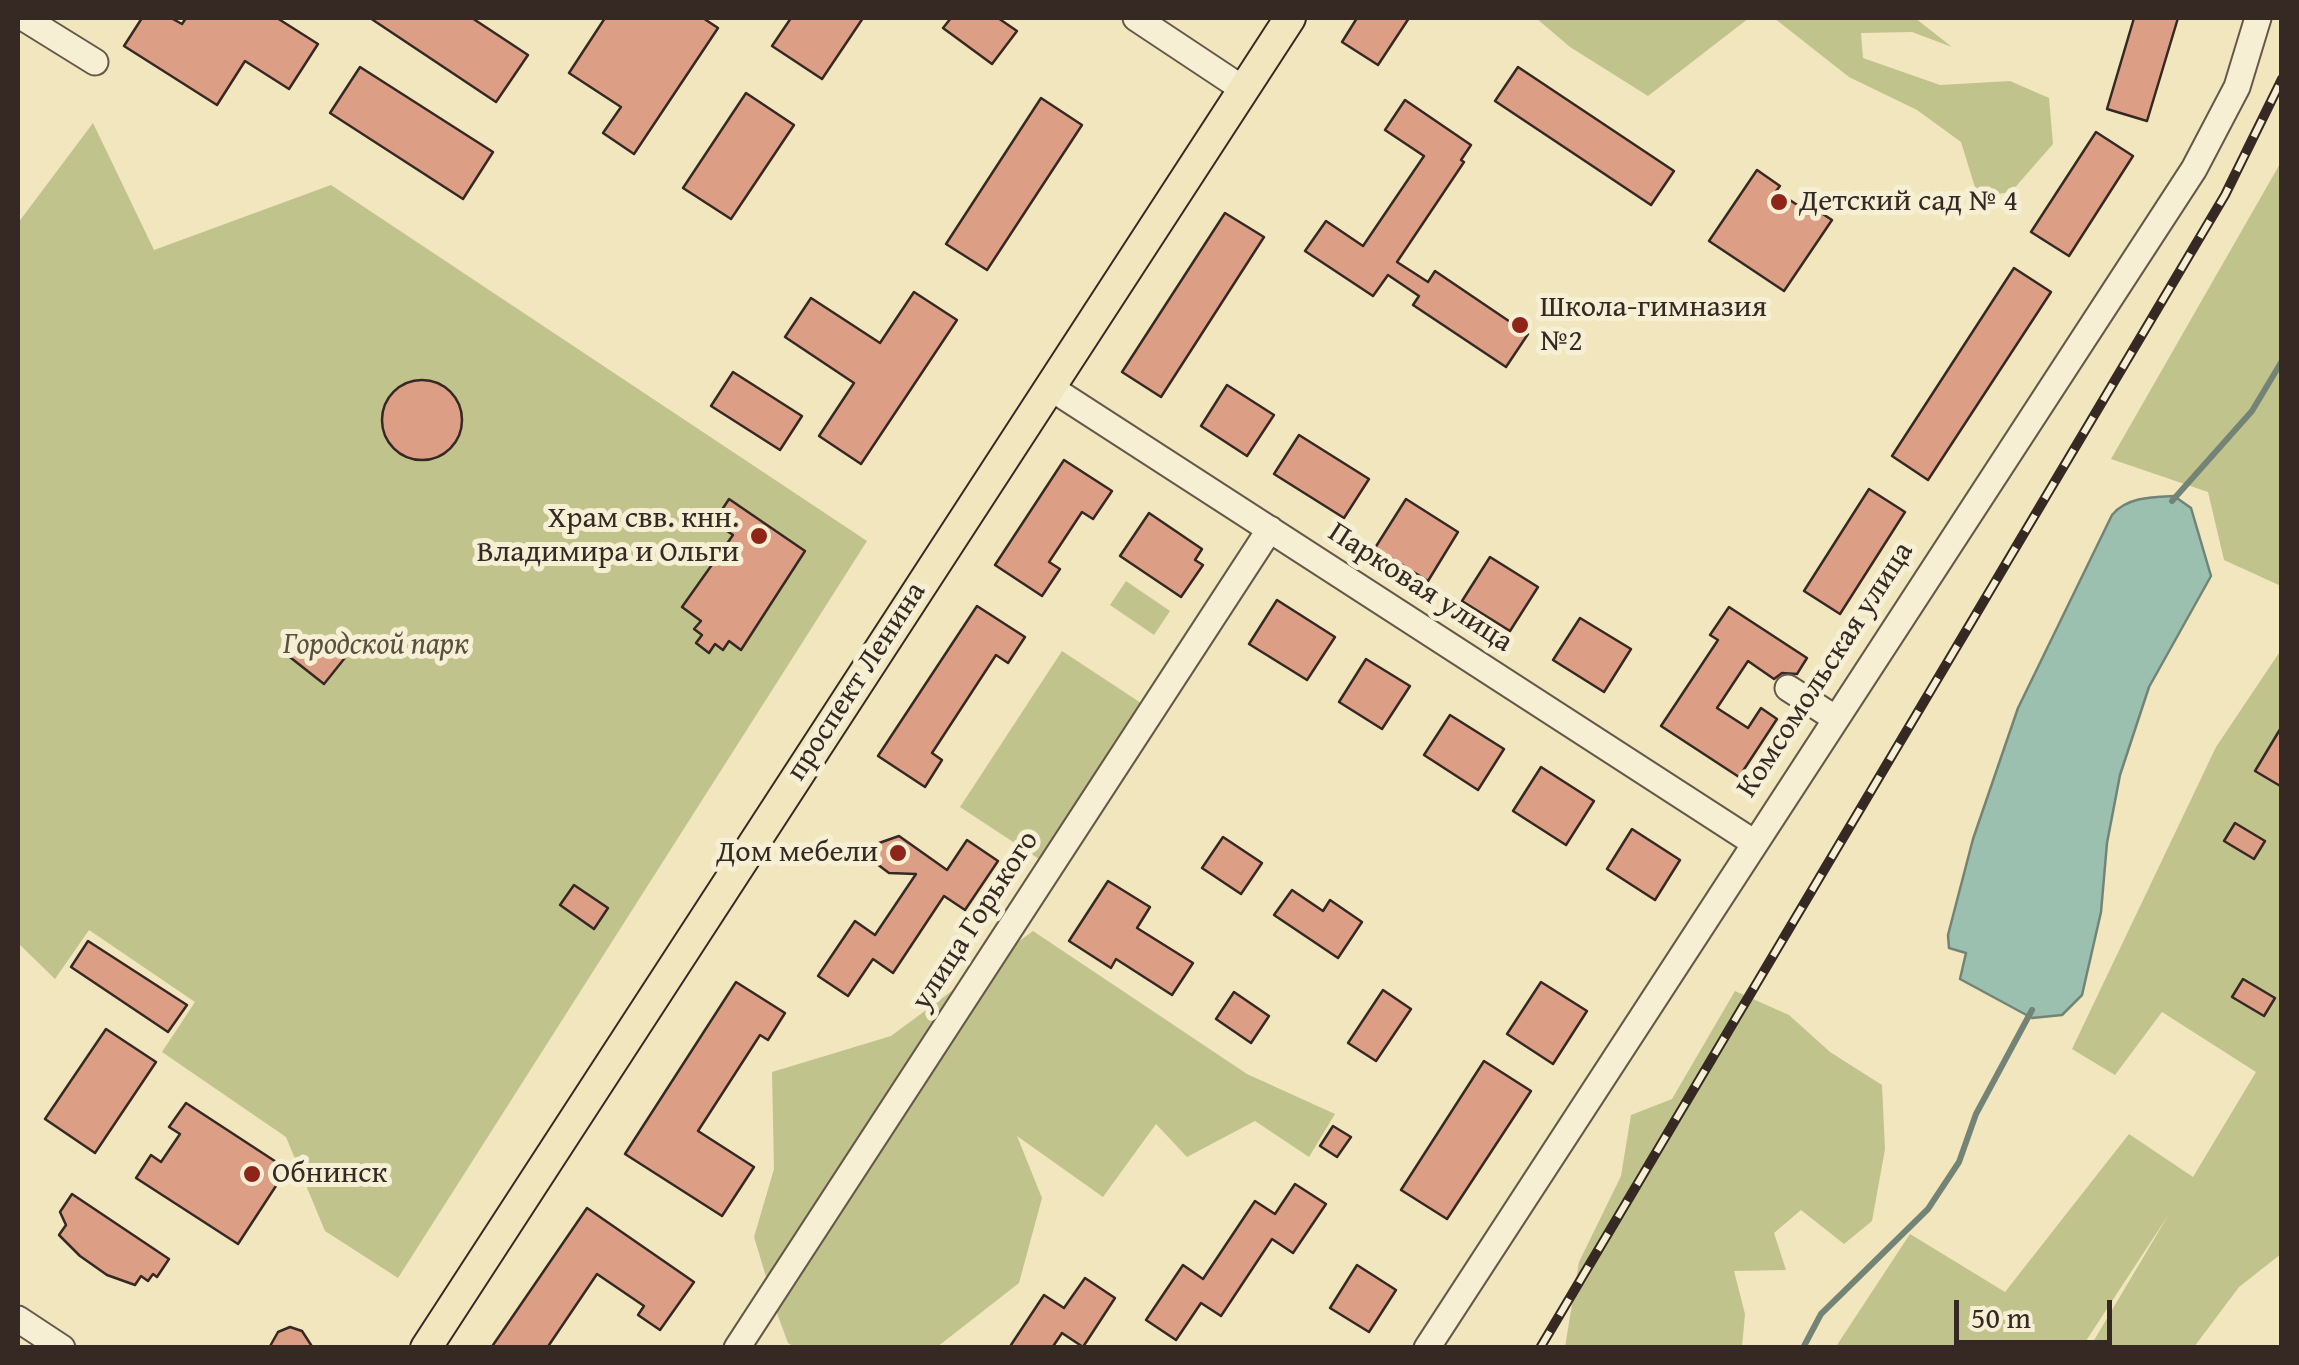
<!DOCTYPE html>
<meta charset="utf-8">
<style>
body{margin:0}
#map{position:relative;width:2299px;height:1365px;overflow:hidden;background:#f1e6bd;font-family:"Gentium Book Plus",serif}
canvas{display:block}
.frame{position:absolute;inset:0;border:20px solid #362924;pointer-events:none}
.scale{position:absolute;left:1954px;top:1300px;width:158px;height:45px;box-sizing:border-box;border:5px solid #362924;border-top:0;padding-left:12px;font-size:30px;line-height:35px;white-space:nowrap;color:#362924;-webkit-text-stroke:8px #f6efd4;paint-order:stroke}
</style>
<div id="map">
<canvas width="2299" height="1365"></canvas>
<div class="frame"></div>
<div class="scale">50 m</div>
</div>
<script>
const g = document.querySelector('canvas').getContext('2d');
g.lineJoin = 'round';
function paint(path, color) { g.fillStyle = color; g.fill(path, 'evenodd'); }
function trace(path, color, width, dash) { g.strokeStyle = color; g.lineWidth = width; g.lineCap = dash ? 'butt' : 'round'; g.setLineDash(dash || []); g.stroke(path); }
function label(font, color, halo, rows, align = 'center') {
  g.font = font + ' "Gentium Book Plus",serif'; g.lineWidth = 10; g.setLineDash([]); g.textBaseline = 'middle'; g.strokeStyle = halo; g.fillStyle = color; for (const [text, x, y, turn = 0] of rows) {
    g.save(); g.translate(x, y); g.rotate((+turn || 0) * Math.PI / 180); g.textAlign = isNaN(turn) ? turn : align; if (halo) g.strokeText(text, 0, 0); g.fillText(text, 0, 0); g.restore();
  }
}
const green = new Path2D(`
 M1536,18h213l-101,78 -78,-49z
 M1774,18h141l37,29 -40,-15 -51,1 2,25 77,27 70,-4 39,17 4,46 -42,48 -33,5 -17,-55 -44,-32 -68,-33z
 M93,123l61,127 177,-65 536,356 -469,737 -73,-47 -39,-94 -124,-85 33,-50 -106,-72 -34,49 -37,-36v-720z
 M2281,162v424l-57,-26 -16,-68 -97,-33z
 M1126,581l44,30 -16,24 -44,-30z
 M2281,650v604l-42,33 -45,60h-104l79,-133 -87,133 -247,1 75,-114 95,58 124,-158 64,43 63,-105 -94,-60 -47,63 -43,-26 144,-302z
 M1062,651l79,52 -102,156 -79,-52z
 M1033,931l214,143 88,40 -26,43 -54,-36 -68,36 -31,-33 -53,73 -86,-61 25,62 -23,85 -82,64h-142l-7,-4 -10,-27 -24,-79 20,-68 -2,-97 119,-36z
 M1735,991l54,24 41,37 52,33 3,64 -13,72 -28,23 -43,-34 -27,23 12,37 -52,1 11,43 -3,33h-177l14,-85 42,-86 10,-61 41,-16z`);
const water = new Path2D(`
 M2174,496l17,12 20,68 -62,111 -29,88 -13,68 -6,69 -19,83 -20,20 -30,3 -72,-39 6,-26 -17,-5 -1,-13 25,-96 45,-131 94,-193c15,-18 40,-18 62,-19z`);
const stream = new Path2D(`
 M2172,501l80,-90 30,-50
 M1803,1348l18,-34 107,-105 31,-47 17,-48 56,-104`);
const building = new Path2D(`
 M142,18h29l11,6 4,-6h91l41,26 -29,45 -44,-28 -28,44 -93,-59z
 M370,18h102l56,37 -32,47z
 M605,18h98l15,10 -84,126 -31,-21 18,-26 -52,-34z
 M791,18h72l-41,61 -50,-33z
 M951,18h47l19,13 -25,33 -49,-36z
 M1357,18h52l-31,47 -36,-23z
 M2134,18h44l-31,103 -40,-12z
 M360,67l133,85 -30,47 -133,-86z
 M1518,67l156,104 -23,34 -156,-104z
 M746,93l48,32 -63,94 -48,-31z
 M1041,98l41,27 -95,145 -41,-26z
 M1405,100l66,45 -10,15 3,2 -67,100 31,20 7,-11 93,63 -22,33 -93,-62 6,-9 -31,-21 -15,21 -68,-45 21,-30 37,25 61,-90 -39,-26z
 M2096,132l37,24 -64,100 -38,-24z
 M1757,170l23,16 -4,5 29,19 4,-5 23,15 -48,71 -75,-50z
 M1225,213l39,24 -103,160 -39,-25z
 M2014,268l37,24 -123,188 -36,-24z
 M914,292l43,28 -96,144 -42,-28 35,-53 -69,-46 26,-39 69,45z
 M733,372l69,44 -22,34 -69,-44z
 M382 420a40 40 0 1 1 80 0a40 40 0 1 1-80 0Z
 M1227,385l47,30 -27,41 -46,-30z
 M1299,435l70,44 -25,39 -70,-44z
 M1064,460l48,31 -19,28 -11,-7 -33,50 11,7 -18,27 -47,-31z
 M1869,489l36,23 -65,102 -36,-23z
 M729,499l76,52 -64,99 -12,-9 -6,9 -8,-6 -6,9 -13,-10 6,-8 -8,-6 7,-8 -19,-14 51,-72 -19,-13z
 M1406,499l52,33 -30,49 -53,-33z
 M1149,513l53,36 -7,11 8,5 -22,32 -61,-41z
 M1490,557l48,30 -28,44 -48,-30z
 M1277,600l58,37 -28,43 -58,-36z
 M977,606l48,31 -17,26 -12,-8 -64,98 10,7 -17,27 -47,-31z
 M1729,607l78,51 -10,16 -15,-1 -8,6 -26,-18 -31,47 31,20 13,-20 16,11 -38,58 -78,-51 57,-86 -8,-5z
 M1580,618l51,31 -27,43 -51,-32z
 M299,638l17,14 11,-14 21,16 -24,30 -38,-30z
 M1366,659l44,27 -28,43 -43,-27z
 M1450,715l54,34 -26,41 -54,-35z
 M2282,726v61l-27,-16z
 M1541,767l53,34 -28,44 -53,-34z
 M2235,823l30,18 -11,18 -30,-18z
 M1632,829l48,31 -25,40 -48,-31z
 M899,836l48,34 20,-30 31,21 -33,49 -21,-14 -51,77 -20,-14 -25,37 -30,-20 37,-55 20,14 41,-61 -27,-1 -12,-9 2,-21z
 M1223,837l39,26 -21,31 -39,-26z
 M1108,881l42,26 -13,21 56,35 -21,32 -56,-36 -5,9 -42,-27z
 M574,885l34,23 -14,21 -34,-24z
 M1292,890l31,21 7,-11 32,22 -24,36 -64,-43z
 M88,941l99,64 -19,27 -97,-65z
 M2243,979l32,19 -11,18 -32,-19z
 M736,982l49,31 -17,27 -8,-5 -62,96 56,36 -32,49 -97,-62z
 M1541,982l46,29 -34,53 -46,-30z
 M1383,990l28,19 -35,52 -28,-18z
 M1234,992l35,24 -18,27 -35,-24z
 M106,1029l50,33 -61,91 -50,-34z
 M1484,1061l47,30 -84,128 -46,-29z
 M186,1103l101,66 -49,75 -102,-66 15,-23 10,7 19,-28 -11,-7z
 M1333,1126l18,11 -14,20 -17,-11z
 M1295,1184l31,20 -33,49 -21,-14 -51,77 -20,-13 -25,37 -30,-20 37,-55 20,14 52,-78 20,13z
 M72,1194l97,65 -12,18 -4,-3 -5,7 -7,-5 -6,9 -28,-10 -27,-19 -21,-21 7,-10 -6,-13z
 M587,1208l107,74 -34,48 -22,-15 6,-9 -47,-32 -50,74h-56z
 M1357,1265l39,25 -27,42 -39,-24z
 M1085,1278l30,20 -32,49 -21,-14 -10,15h-43l35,-53 20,13z
 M290,1327l12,4 11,17h-44l9,-16z`);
const minor = new Path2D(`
 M24,18l71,44
 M1136,18l107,71
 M1051,388l702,454
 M1788,688l45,29
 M18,1319l44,29
 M737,1348l533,-819
 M1427,1348l767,-1179 43,-82 21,-69`);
const major = new Path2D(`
 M426,1348l864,-1330`);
const rail = new Path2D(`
 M1540,1348l685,-1153 57,-116`);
const markers = [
 [1779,202,10,"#8f2418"],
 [1520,325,10,"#8f2418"],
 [759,536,10,"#8f2418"],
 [898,853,10,"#8f2418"],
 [252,1174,10,"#8f2418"]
];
const poiNames = [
 ["Детский сад № 4",1799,202],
 ["Школа-гимназия",1540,308],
 ["№2",1540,342],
 ["Храм свв. кнн.",739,519,"right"],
 ["Владимира и Ольги",739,553,"right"],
 ["Дом мебели",878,853,"right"],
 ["Обнинск",272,1174]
];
const streetNames = [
 ["Парковая улица",1420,588,33],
 ["Комсомольская улица",1826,670,-57],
 ["проспект Ленина",857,682,-57],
 ["улица Горького",976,921,-57]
];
const parkNames = [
 ["Городской парк",376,645]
];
paint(green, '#c1c38d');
paint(water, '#9bc0af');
trace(water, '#738477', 2.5);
trace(stream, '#738477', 6);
paint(building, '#dc9f86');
trace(building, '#362924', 2.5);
trace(minor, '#65584a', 29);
trace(major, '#362924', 34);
trace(minor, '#f6efd4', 25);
trace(major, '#f1e6bd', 30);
trace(rail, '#362924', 10);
trace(rail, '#f6efd4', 6, [19]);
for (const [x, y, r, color] of markers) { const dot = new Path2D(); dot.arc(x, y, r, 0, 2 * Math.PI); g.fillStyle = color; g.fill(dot); trace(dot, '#f6efd4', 4); }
label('30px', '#362924', '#f6efd4', poiNames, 'left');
label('30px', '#362924', '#f6efd4', streetNames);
label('italic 30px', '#59503e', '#f6efd4', parkNames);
</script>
